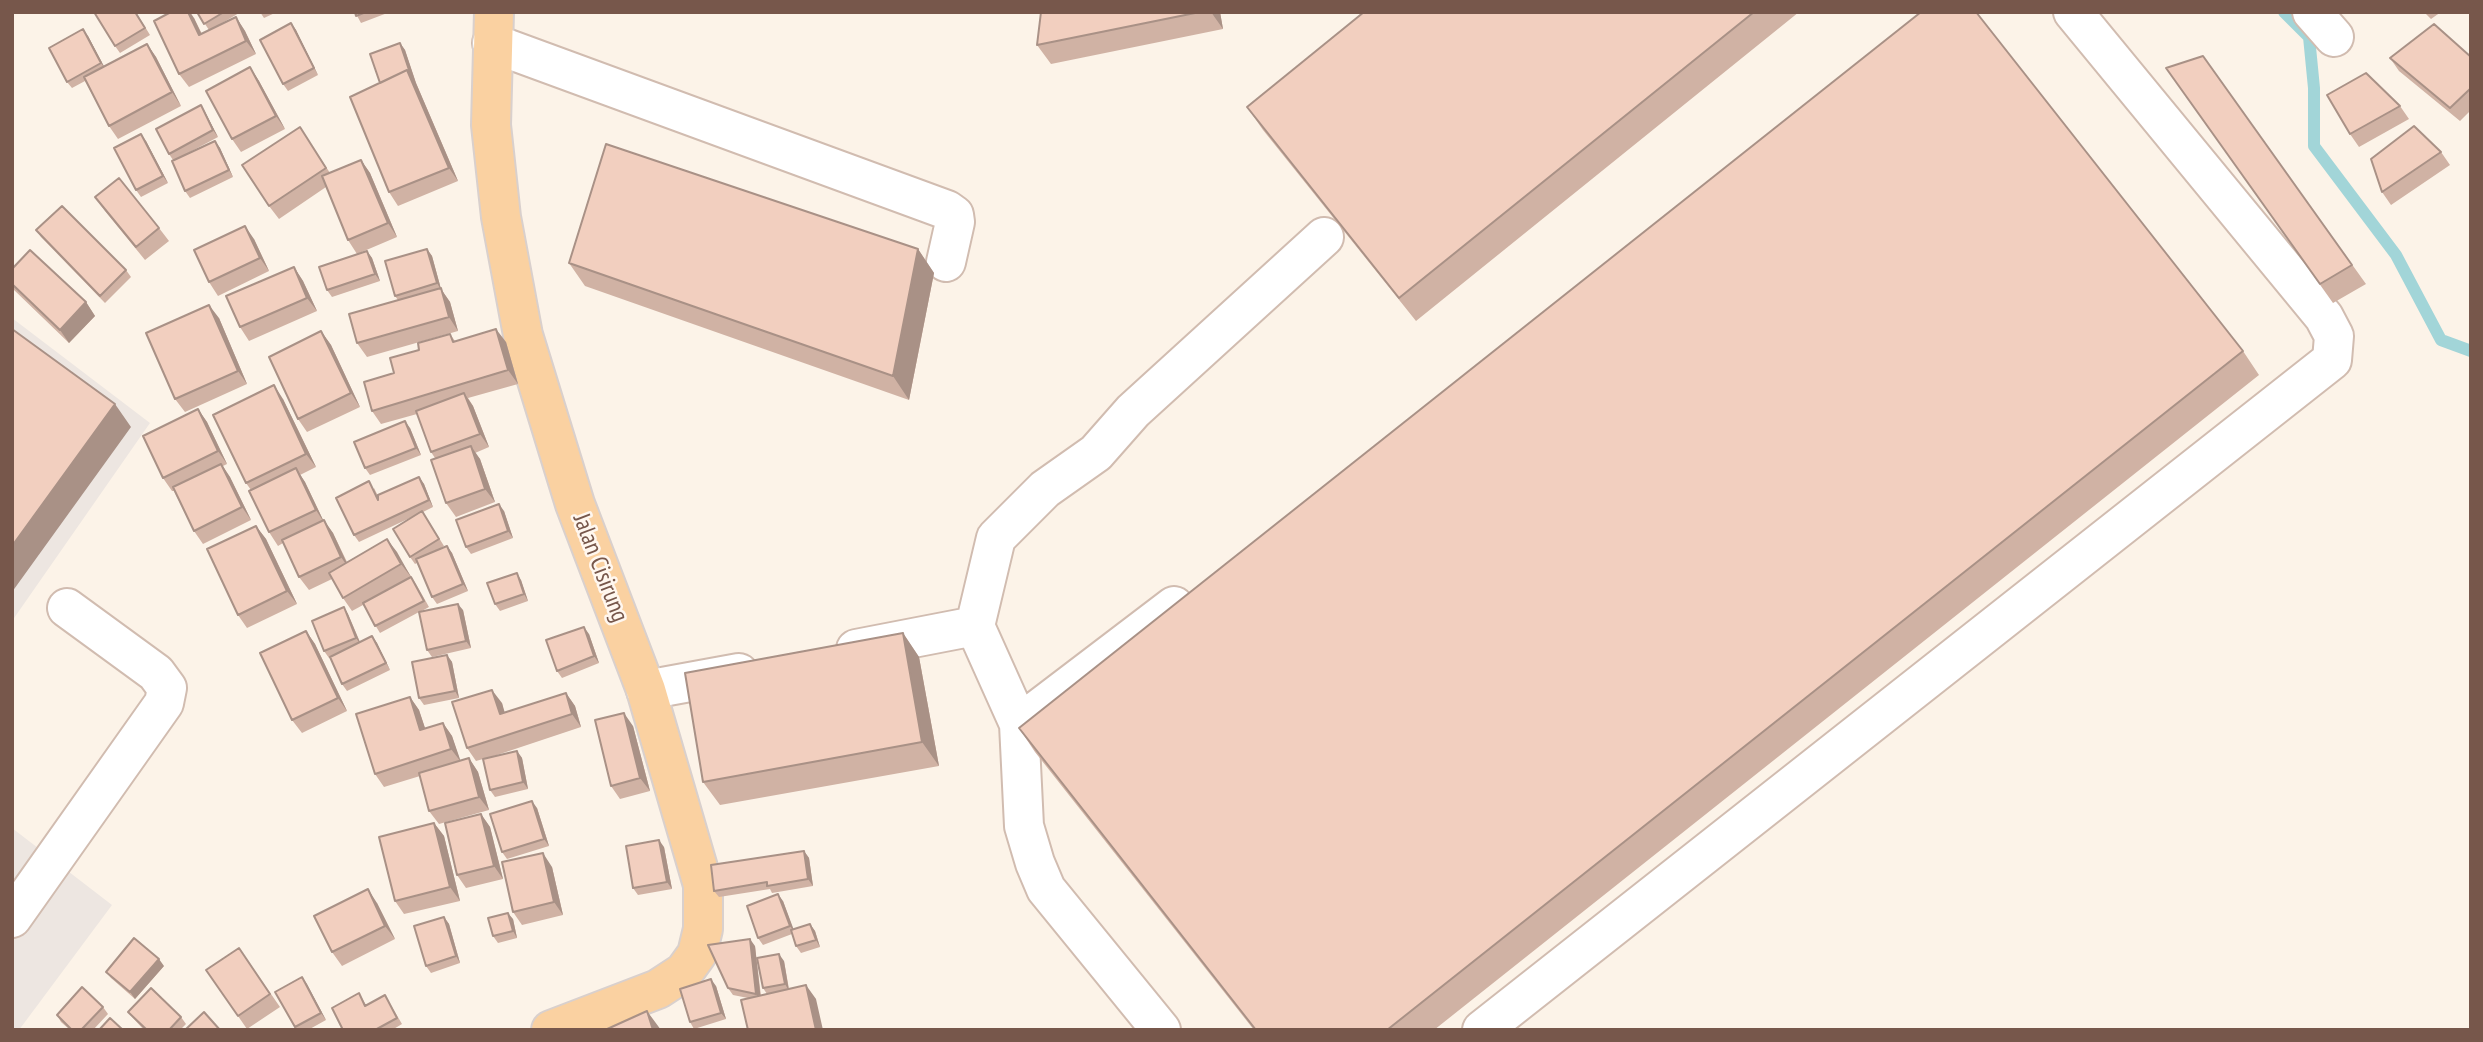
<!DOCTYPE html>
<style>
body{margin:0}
#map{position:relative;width:2483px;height:1042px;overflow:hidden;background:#fcf3e8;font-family:"PT Sans Narrow",sans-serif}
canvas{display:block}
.frame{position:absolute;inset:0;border:14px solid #77574b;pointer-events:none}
</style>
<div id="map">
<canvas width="2483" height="1042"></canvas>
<div class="frame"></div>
</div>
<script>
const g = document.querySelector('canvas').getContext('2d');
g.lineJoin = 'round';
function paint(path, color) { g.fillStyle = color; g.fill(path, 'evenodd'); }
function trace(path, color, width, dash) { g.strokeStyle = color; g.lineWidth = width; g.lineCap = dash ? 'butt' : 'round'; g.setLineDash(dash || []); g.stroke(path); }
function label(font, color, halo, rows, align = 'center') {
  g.font = font + ' "PT Sans Narrow",sans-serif'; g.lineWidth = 5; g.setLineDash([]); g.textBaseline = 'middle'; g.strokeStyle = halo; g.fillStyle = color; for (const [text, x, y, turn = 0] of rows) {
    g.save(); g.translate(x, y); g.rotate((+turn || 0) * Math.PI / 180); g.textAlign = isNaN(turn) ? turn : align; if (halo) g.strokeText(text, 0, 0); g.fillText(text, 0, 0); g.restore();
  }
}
const industrial = new Path2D(`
 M12,318l138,105 -138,198z
 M12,828l100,77 -93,125h-7z`);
const stream = new Path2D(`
 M2284,12l25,25 5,51v58l82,109 45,85 30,11`);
const minor = new Path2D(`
 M2312,12l22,25
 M492,43l455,167 7,5 1,7 -9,40
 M975,626l21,-88 49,-49 51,-36 37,-42 191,-174
 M856,649l119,-23 44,98
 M646,690l93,-17
 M12,918l152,-215 3,-15 -11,-15 -89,-65
 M1161,1030l-115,-141 -11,-26 -11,-37 -5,-102 155,-118
 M1482,1030l850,-670 2,-24 -10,-19 -251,-305`);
const major = new Path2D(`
 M494,12l-3,113 10,92 22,118 52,169 71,186 57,195v44l-6,25 -13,18 -26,17 -107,41`);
const wall = new Path2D(`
 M136,12l14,23 -30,18 -5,-7z
 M197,12h42v1l-25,15 22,-11 9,14 11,23 -67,33 -10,-13 15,-56 8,16 7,-4z
 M260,12h17l-13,6z
 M355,12h35l-29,11z
 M1041,12h179l3,17 -172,35 -14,-19z
 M1364,12h435l-383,309 -153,-191 -16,-23z
 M2424,12h17l-10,7z
 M291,23l5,7 22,45 -30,16 -5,-7z
 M88,36l16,31 43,-23 9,13 25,49 -63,33 -9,-13 -24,-45 -13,7 -5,-6z
 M400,43l5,7 11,33 42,98 -60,25 -9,-14z
 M2203,56l163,228 -33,19 -167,-235z
 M2471,57v53l-11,11 -61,-50 -9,-13z
 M250,67l9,14 26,48 -44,23 -9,-13z
 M201,105l4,7 13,25 -43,23 40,-19 5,7 13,29 -43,21 -5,-7 -12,-31 -4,-6z
 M2400,106l9,13 -50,28 -9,-13z
 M300,127l30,46 31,-13 9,13 27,64 -40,17 -9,-14 -22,-53 -47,32 -10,-13z
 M146,141l22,42 -27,14 -5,-7z
 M2441,152l9,13 -59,40 -9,-13z
 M95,197l64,31 10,13 -24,19 -40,-49z
 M36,230l90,40 5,7 -26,26 -64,-66z
 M254,239l15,32 -51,25 -9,-14z
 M427,249l5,7 9,33 9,13 8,29 -91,26 -10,-14 41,-43 -3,-4z
 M918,249l16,24 -25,127 -324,-114 -16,-23z
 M367,251l5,7 8,23 -48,16 -5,-7z
 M294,267l9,14 14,30 -68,30 -9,-14z
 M12,284l74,18 9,14 -26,27 -55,-53 -2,-2z
 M219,318l28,66 -62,28 -10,-13z
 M321,331l10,14 29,62 -53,25 -9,-13z
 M450,334l5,7 51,1 12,42 -50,14 5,8 16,41 -14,6 5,6 15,43 -39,15 -10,-14 -11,-45 -4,-6 -14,-38 -36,10 -9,-13 22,-38 25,-23z
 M2243,351l16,24 -825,655h-180l-219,-278 -16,-24z
 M283,399l33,68 -16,8 5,7 18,38 10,13 14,29 40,-23 29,45 13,23 -9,5 43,-2 8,38 -39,9 -5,-7 -8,-38 -39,21 -17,-28 -11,6 -9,-13 -11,-19 -23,11 -10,-13 -16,-34 -5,3 -9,-14 -18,-42 -5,-7z
 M198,409l9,13 20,42 -4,2 7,11 21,43 -48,24 -9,-13 -20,-40h-2l-9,-13z
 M410,428l11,27 -51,20 -5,-7z
 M419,477l5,7 9,23 -10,5 21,34 -8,5 11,-5 5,7 16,38 -31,13 -5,-7 -15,-34 -2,1 -5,-7 2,-40 -53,25 -5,-7 20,-47 4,8z
 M504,511l9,27 -42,16 -5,-7z
 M256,526l10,13 31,65 -50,24 -9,-13z
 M521,580l7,21 -28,10 -5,-7z
 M344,607l4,7 12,28 12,-6 5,7 13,27 -43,21 -5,-7 -12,-26h-1l-5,-7z
 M306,631l9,13 32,67 -45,22 -10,-13z
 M903,633l16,24 20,109 -219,39 -17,-23z
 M589,634l10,29 -37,15 -5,-7z
 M447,655l5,7 7,36 -35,7 -5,-7z
 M566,693l9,13 6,21 -96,32 32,-8 5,7 6,31 -33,8 -5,-7 -7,-31 -7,2 -9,-13 35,-45 2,10z
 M410,697l9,13 6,18 18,-5 9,13 8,25 9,-3 9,14 11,38 -50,14 -10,-13 -9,-35 -36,11 -9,-13z
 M633,726l17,65 -30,8 -9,-13z
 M537,808l12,38 -42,13 -5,-7z
 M481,814l9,13 13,52 -37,9 -9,-13z
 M434,823l10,13 16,65 -56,13 -9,-13z
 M664,847l8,42 -34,6 -5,-7z
 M804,851l5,7 4,28 -41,7 -2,-4 -51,8 -5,-6z
 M552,867l11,48 -41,10 -9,-13z
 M783,901l10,28 17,-5 5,7 5,16 -19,6 -5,-7 -4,-12 -29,11 -5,-7z
 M377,903l18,36 -53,27 -10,-14z
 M444,917l5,7 11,39 -29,10 -5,-7z
 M513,919l4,19 -19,5 -5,-7z
 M755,946l6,50 6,-2 -4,-6 21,-27 5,28 27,10 -68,-1 -15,-3 -5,-7z
 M239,948l41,59 -33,22 -41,-59z
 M164,966l-29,33 -24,-21 -5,-6z
 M302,977l24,43 -18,10h-12l-21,-38z
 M716,986l10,33 -32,10 -4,-7z
 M359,993l7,12 19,-10 17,29 -10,6h-49z
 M103,1007l5,7 -15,16h-23l-9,-8 -4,-7z
 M128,1012l53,5 5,7 -6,6h-36l-11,-12z`);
const shadedWall = new Path2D(`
 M188,12h2l4,6 14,30 -9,-13z
 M1211,12h9l3,17z
 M236,17l9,14 11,23 -10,-13z
 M291,23l5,7 22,45 -4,-7z
 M83,29l5,7 18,34 -5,-7z
 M400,43l5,7 11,33 42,98 -9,-13 -42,-98z
 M147,44l9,13 25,49 -9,-14z
 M250,67l9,14 26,48 -9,-13z
 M201,105l4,7 13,25 -5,-7z
 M141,134l5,7 22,42 -5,-7z
 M215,141l5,7 13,29 -4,-7z
 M361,160l9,13 27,64 -9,-14z
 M245,226l9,13 15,32 -9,-13z
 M427,249l5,7 9,33 9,13 8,29 -9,-14 -8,-27 -4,-7z
 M918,249l16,24 -25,127 -16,-24z
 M367,251l5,7 8,23 -5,-7z
 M294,267l9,14 14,30 -10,-13z
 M86,302l9,14 -26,27 -9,-13z
 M209,305l10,13 28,66 -9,-13z
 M496,329l10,13 12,42 -10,-14z
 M321,331l10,14 29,62 -9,-14z
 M274,385l9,14 33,68 -10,-13z
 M464,393l9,13 16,41 -9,-13z
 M115,404l16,23 -119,165v-46z
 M198,409l9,13 20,42 -9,-13z
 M405,421l5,7 11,27 -5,-7z
 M471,446l9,13 15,43 -10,-13z
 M221,464l9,13 21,43 -9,-13z
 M296,468l9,14 20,42 -9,-14z
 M419,477l5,7 9,23 -4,-7z
 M499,504l5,7 9,27 -5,-7z
 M324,520l9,13 17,37 -9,-13z
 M256,526l10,13 31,65 -10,-13z
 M387,539l10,13 14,25 -10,-13z
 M447,546l5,7 16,38 -5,-7z
 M517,573l4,7 7,21 -4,-7z
 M458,604l5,6 8,38 -5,-7z
 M344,607l4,7 13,31 -5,-7z
 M584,627l5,7 10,29 -5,-7z
 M306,631l9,13 32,67 -9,-13z
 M903,633l16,24 20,109 -17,-24z
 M372,636l5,7 13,27 -4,-7z
 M447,655l5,7 7,36 -4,-7z
 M492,690l10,13 7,24 -9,-13z
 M566,693l9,13 6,21 -9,-13z
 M410,697l9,13 11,33 -10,-13z
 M624,713l9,13 17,65 -10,-13z
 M443,723l9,13 9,26 -10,-13z
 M517,751l5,7 6,31 -5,-7z
 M469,758l9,14 11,38 -10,-13z
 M532,801l5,7 12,38 -5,-7z
 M481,814l9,13 13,52 -9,-13z
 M434,823l10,13 16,65 -10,-14z
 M659,840l5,7 8,42 -5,-7z
 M804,851l5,7 4,28 -5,-7z
 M543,853l9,14 11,48 -9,-13z
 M368,889l9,14 18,36 -10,-13z
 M778,894l5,7 12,32 -5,-7z
 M508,913l5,6 4,19 -4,-7z
 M444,917l5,7 11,39 -4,-7z
 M810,924l5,7 5,16 -4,-7z
 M750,939l5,7 6,55 -5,-7z
 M779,954l5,7 5,30 -4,-7z
 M159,959l5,7 -29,33 -5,-7z
 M302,977l5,7 19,36 -5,-7z
 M711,979l5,7 10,33 -5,-6z
 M806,985l10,14 7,31h-7z
 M647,1011l14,19h-8z`);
const building = new Path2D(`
 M94,12h41l10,16 -30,18z
 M171,12h17l11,23 37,-18 10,24 -67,33 -25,-53z
 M197,12h27l-20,12z
 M355,12h11l-10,4z
 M1041,12h159l-163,33z
 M1364,12h390l-355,286 -152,-191z
 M1921,12h55l267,339 -856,679h-131l-237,-302z
 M291,23l23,45 -31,16 -23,-44z
 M2434,24l37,33v31l-21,20 -60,-50z
 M83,29l18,34 -34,19 -18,-34z
 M400,43l11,33 -4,-6 -27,13 -10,-29z
 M147,44l25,48 -63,34 -25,-49z
 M2203,56l149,209 -32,19 -154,-216z
 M250,67l26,49 -44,23 -26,-48z
 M407,70l42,98 -60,24 -39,-95z
 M2366,73l34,33 -50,28 -23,-39z
 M201,105l12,25 -44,24 -13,-25z
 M2414,126l27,26 -59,40 -11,-33z
 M300,127l26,41 -57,38 -27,-41z
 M141,134l22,42 -27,14 -22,-42z
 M215,141l14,29 -44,21 -13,-30z
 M606,144l312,105 -25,127 -324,-113z
 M361,160l27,63 -40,17 -26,-64z
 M119,178l40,50 -23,19 -41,-50z
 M62,206l64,64 -26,26 -64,-66z
 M245,226l15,32 -51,24 -15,-32z
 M427,249l10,34 -42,13 -10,-35z
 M30,250l56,52 -26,28 -48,-46v-15z
 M367,251l8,23 -48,16 -8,-23z
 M294,267l13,31 -67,29 -14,-31z
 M441,288l8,29 -92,26 -8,-29z
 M209,305l29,66 -63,28 -29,-66z
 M12,329l103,75 -103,142z
 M496,329l12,41 -136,41 -8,-29 30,-9 -4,-15 29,-8 -1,-7 32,-9 3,8z
 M321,331l30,62 -53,26 -29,-62z
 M274,385l32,69 -60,29 -33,-68z
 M464,393l16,41 -49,18 -15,-41z
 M198,409l20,42 -55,27 -20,-42z
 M405,421l11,27 -51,20 -11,-26z
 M471,446l14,43 -39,14 -15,-43z
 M221,464l21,43 -48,24 -21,-44z
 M296,468l20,42 -47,22 -20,-41z
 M419,477l10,23 -75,35 -18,-37 33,-17 9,19v-5z
 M499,504l9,27 -42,16 -10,-27z
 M422,511l17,28 -29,18 -17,-28z
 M324,520l17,37 -42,20 -17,-37z
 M256,526l31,65 -49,24 -31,-66z
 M387,539l14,25 -58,34 -14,-25z
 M447,546l16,38 -31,13 -16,-38z
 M517,573l7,21 -29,10 -8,-21z
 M411,577l13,24 -49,25 -12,-23z
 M458,604l8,37 -39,9 -8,-38z
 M344,607l12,31 -32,13 -12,-30z
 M584,627l10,29 -37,15 -11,-31z
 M306,631l32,67 -46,22 -32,-67z
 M903,633l19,109 -219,40 -18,-109z
 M372,636l14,27 -44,21 -12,-27z
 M447,655l8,36 -36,7 -7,-36z
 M492,690l8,24 66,-21 6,21 -105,34 -15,-46z
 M410,697l10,33 23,-7 8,26 -76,25 -19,-60z
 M624,713l16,65 -29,8 -16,-66z
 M517,751l6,31 -33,8 -7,-31z
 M469,758l10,39 -50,14 -10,-38z
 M532,801l12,38 -42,13 -12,-38z
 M481,814l13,52 -37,9 -12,-52z
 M434,823l16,64 -55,14 -16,-64z
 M659,840l8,42 -34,6 -7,-42z
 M804,851l4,28 -41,7v-4l-53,9 -3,-26z
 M543,853l11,49 -41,10 -11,-50z
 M368,889l17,37 -53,26 -18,-36z
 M778,894l12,32 -32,12 -11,-32z
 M508,913l5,18 -20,5 -5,-18z
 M444,917l12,39 -30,10 -12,-40z
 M810,924l6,16 -20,6 -5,-16z
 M134,938l25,21 -29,33 -24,-20z
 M750,939l6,55 -28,-6 -20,-43z
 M239,948l31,46 -32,22 -32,-46z
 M779,954l6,30 -22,4 -6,-30z
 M302,977l19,36 -26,14 -20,-35z
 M711,979l10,34 -31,9 -10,-33z
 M806,985l10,45h-68l-7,-30z
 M82,987l21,20 -22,23h-9l-15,-15z
 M151,988l30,29 -12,13h-22l-19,-18z
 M359,993l6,13 20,-11 12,23 -22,12h-32l-11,-22z
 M647,1011l6,19h-48z
 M204,1012l16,18h-35z
 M110,1018l13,12h-24z`);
const streetNames = [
 ["Jalan Cisirung",600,568,69]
];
paint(industrial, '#ede6e1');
trace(stream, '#a2d5d8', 12);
trace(minor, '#d1bcb0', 42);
trace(major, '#d9d0cd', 42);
trace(minor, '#fff', 38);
trace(major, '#fad1a1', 38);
paint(wall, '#d0b2a4');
paint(shadedWall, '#a99186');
paint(building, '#f2cfbf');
trace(building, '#a99186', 2);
label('24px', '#77574b', '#fff7ef', streetNames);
</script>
